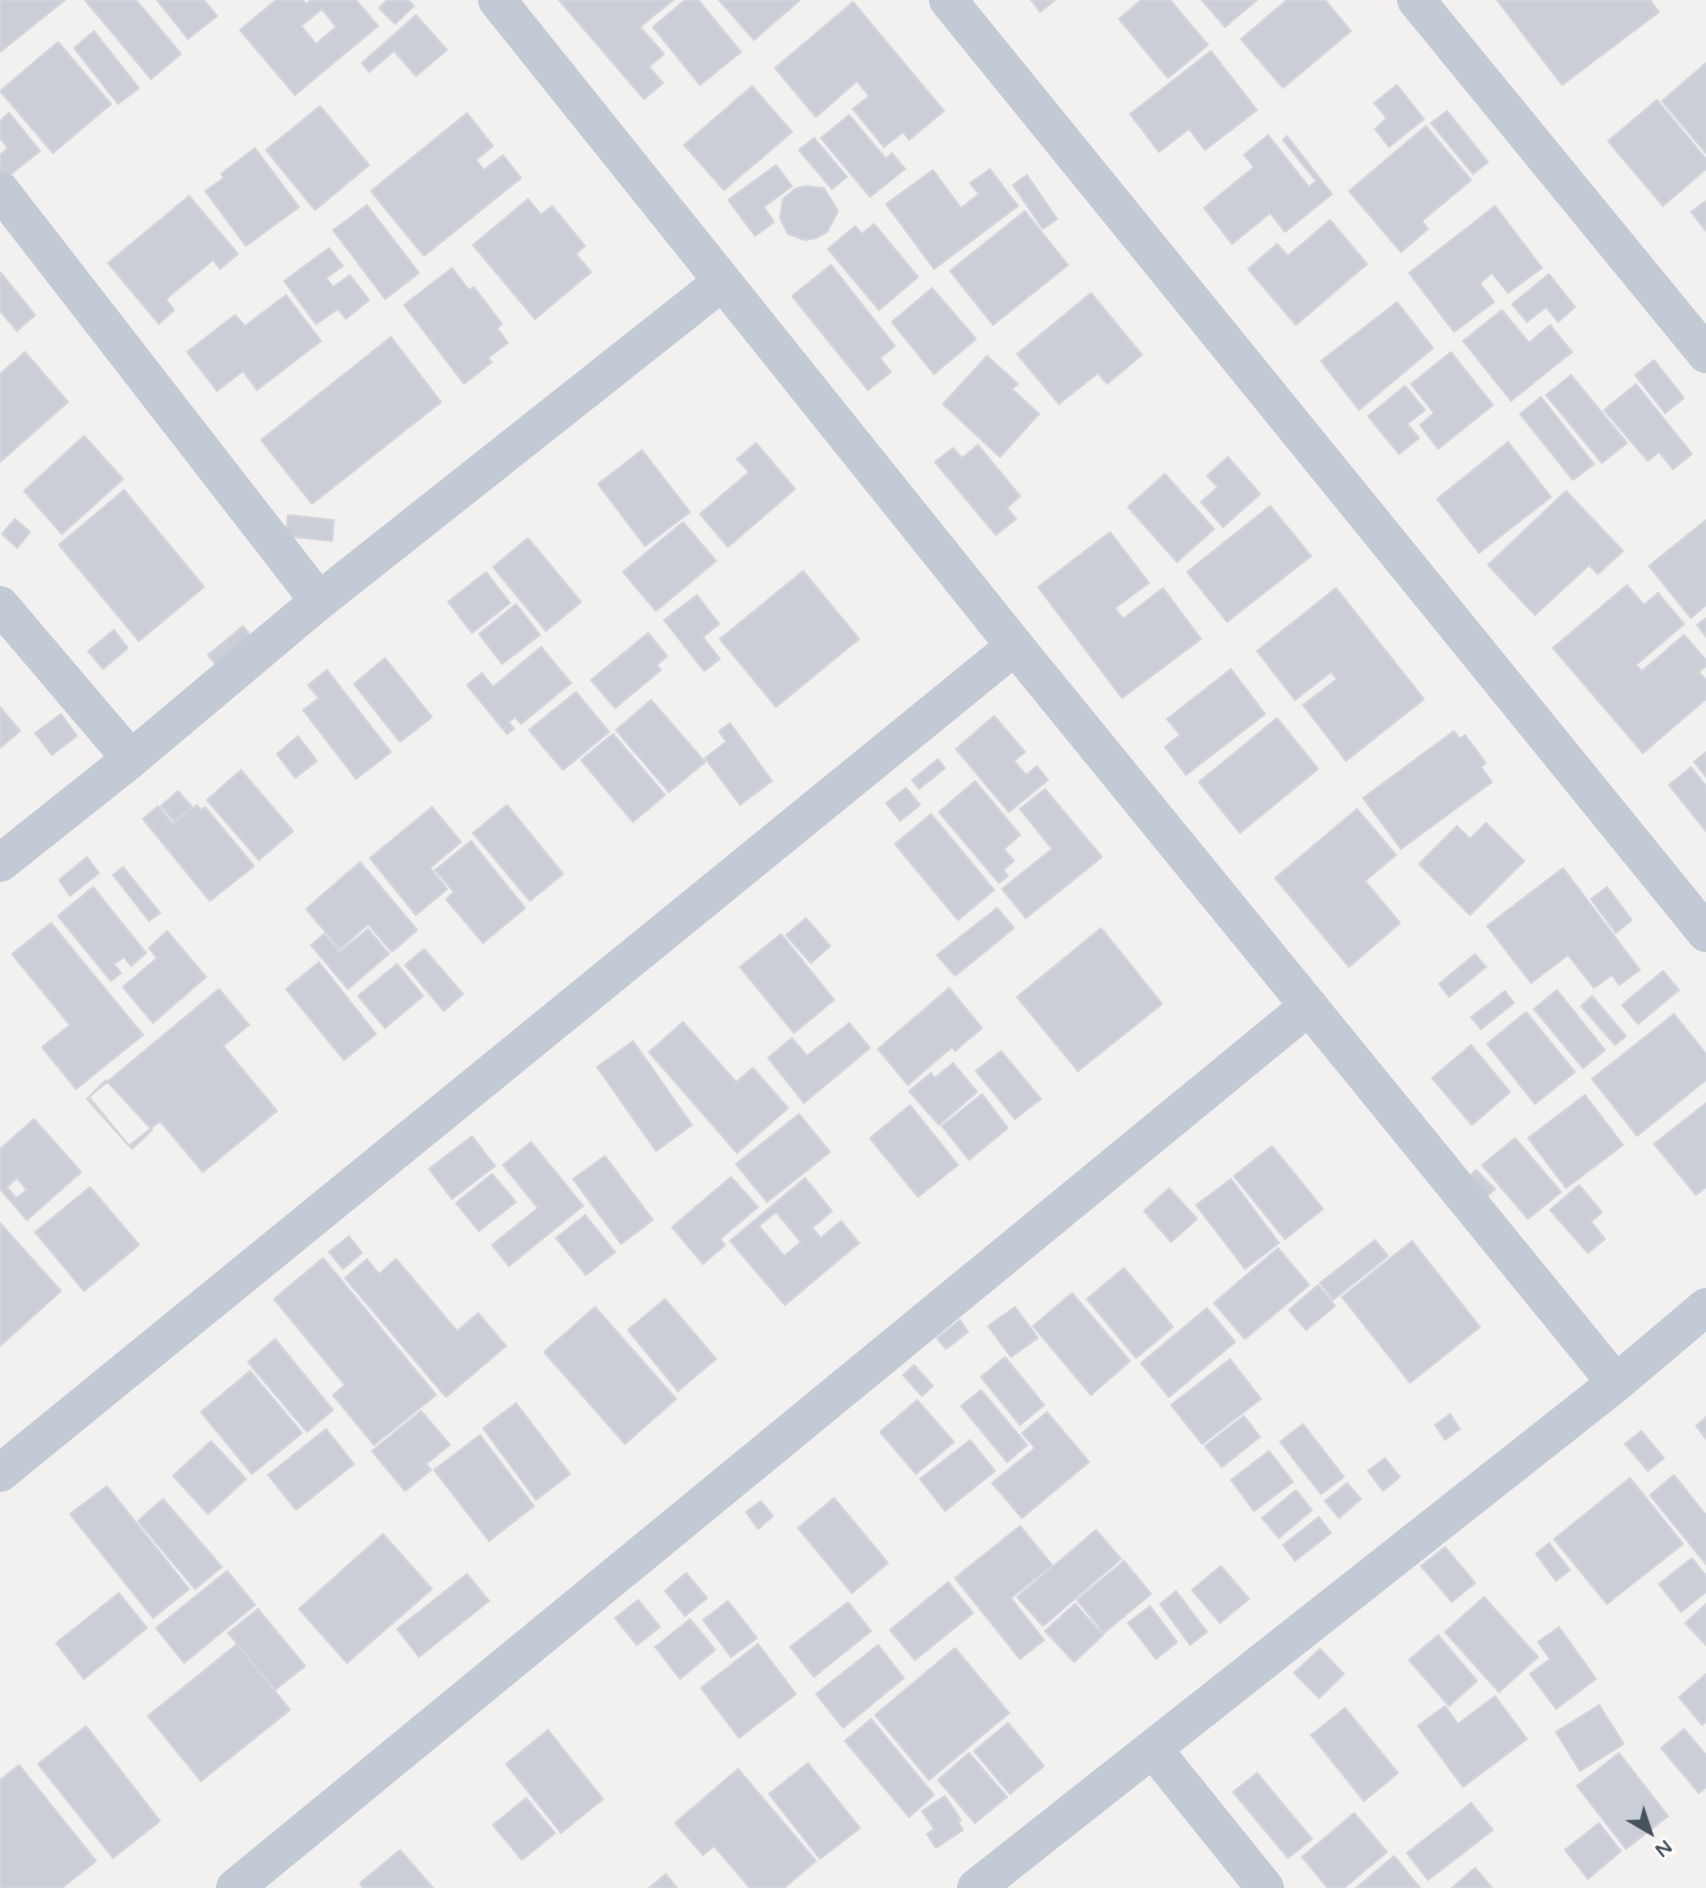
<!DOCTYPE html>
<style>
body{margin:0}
#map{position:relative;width:1706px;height:1888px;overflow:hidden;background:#f3f0f0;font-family:"Varela Round",sans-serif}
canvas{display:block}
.north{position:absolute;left:1615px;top:1797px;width:70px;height:70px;-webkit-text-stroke:5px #fff;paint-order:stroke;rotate:141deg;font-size:19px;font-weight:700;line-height:28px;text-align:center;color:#46515f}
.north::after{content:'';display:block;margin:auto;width:24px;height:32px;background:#46515f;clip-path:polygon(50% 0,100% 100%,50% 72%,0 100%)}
</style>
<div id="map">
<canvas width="1706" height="1888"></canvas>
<div class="north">N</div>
</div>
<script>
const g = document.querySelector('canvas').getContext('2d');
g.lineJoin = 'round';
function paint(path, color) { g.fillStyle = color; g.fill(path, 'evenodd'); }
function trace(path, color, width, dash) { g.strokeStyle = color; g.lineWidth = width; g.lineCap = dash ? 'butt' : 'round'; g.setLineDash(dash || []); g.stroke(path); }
const building = new Path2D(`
 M0,0h65l-65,52z
 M85,0h51l45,54 -30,25z
 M157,0h47l13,16 -29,23z
 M276,0h27l3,4 5,-4h45l22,26 -83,69 -55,-65zM322,9l14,18 -20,17 -15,-18z
 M387,0h21l6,6 -19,18 -16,-16z
 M559,0h114l-33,27 24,27 -15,13 14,16 -19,16z
 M685,0h13l43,52 -41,33 -47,-58z
 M719,0h81l-46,40z
 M1031,0h24l-15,12z
 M1141,0h29l38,45 -40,33 -49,-59z
 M1202,0h55l-32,27z
 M1287,0h38l26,31 -68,57 -42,-49z
 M1497,0h153l9,12 -97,73z
 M853,2l91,109 -35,29 -6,-8 -19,15 -31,-38 16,-13 -12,-15 -41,36 -41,-49z
 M416,15l31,35 -31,26 -22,-25 -25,21 -7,-9z
 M94,31l45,57 -21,16 -44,-56z
 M58,42l53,62 -58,49 -53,-62z
 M1211,51l46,59 -52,40 -16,-21 -30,23 -29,-38z
 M1706,63v90l-44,-52z
 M1397,85l27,34 -35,28 -14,-18 12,-11 -13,-15z
 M752,86l40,46 -68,58 -40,-45z
 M1657,100l49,59v10l-43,37 -55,-65z
 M320,106l49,59 -54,45 -49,-60z
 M1447,111l41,51 -15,12 -42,-51z
 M9,113l31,38 -40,32v-28l8,-7 -8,-10v-17z
 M467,113l26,33 -17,14 8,10 19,-15 18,23 -97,78 -53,-65z
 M849,115l37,44 6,-6 13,16 -35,28 -49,-59z
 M1426,126l45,54 -49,41 6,8 -27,23 -52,-61z
 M1268,135l41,52 7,-6 -33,-41 4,-4 45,58 -47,38 -15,-19 -38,31 -28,-36 50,-41 -10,-12z
 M814,138l33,39 -15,12 -33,-39z
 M255,148l44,59 -53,39 -41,-55 19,-13 -3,-4z
 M776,165l16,21 -28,21 10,15 -19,14 -27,-36z
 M990,169l28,37 -84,63 -48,-65 47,-34 28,38 18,-14 -9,-11z
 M1027,175l30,44 -14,10 -30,-44z
 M806,186l18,2 14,23 -11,21 -11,6 -11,2 -17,-6 -8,-16 3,-19 12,-10z
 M189,196l49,58 -18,15 -7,-9 -47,39 8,11 -15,14 -51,-61z
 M528,199l13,16 11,-9 33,40 -9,8 15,18 -56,47 -62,-74z
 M1706,201v30l-15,-19z
 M367,205l52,68 -34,26 -52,-69z
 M1495,206l47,62 -34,25 -16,-20 -12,10 14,19 -40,30 -45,-59z
 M1025,211l43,54 -75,60 -43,-54z
 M1330,220l37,44 -71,61 -48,-56 29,-25 11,12z
 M874,224l44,53 -39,33 -51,-61 27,-23 7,8z
 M329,248l14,18 -17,12 7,9 17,-12 19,25 -23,19 -8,-10 -22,15 -32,-43z
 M831,265l64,81 -15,12 11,14 -23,18 -76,-94z
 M452,268l17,22 5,-3 28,37 -5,4 11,15 -20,15 4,4 -28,22 -60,-79z
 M0,272l35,43 -18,16 -17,-20z
 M1549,274l26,33 -17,15 -12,-15 -19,15 -15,-18z
 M932,288l44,51 -42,35 -42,-52z
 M1091,293l51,62 -35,29 -9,-11 -39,31 -42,-50z
 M286,295l35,46 -64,49 -14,-19 -26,20 -30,-39 48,-37 10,11z
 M1397,302l36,46 -74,62 -38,-49z
 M1502,310l27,33 21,-18 22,27 -61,49 -48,-60z
 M391,337l50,65 -129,102 -51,-64z
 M25,352l43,50 -68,60v-88z
 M1451,352l42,53 -55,44 -18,-24 14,-12 -23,-29z
 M987,356l31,28 -6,5 27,25 -39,43 -57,-53z
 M1654,360l30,38 -19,15 -30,-38z
 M1571,375l56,68 -25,20 -56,-68z
 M1636,384l56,70 -19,15 -14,-17 -11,9 -44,-51z
 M1405,386l20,24 -18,14 12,14 -20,16 -31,-38z
 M1541,397l53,67 -21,16 -53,-66z
 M84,436l39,43 -61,55 -38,-43z
 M1508,442l43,55 -72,56 -42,-54z
 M756,443l39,46 -67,58 -28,-33 49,-42 -12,-13z
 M978,445l42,51 -13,12 9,11 -20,16 -61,-73 18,-14 9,10z
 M642,450l48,62 -45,34 -47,-62z
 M1228,457l32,37 -37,33 -22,-25 17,-15 -11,-11z
 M1165,474l49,55 -37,33 -49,-55z
 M124,490l80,97 -65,54 -80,-96z
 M1566,491l57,60 -25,23 -9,-9 -54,50 -47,-50z
 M1270,506l41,50 -84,66 -40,-50z
 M288,515l46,5 -2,21 -46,-5z
 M15,519l15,13 -13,16 -15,-14z
 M1706,520v85l-15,13 -42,-52z
 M683,522l33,39 -60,50 -33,-39z
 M1110,532l39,51 -34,25 8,11 40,-31 38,51 -79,59 -84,-111z
 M528,538l53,64 -35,29 -53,-64z
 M803,571l56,68 -83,68 -56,-68z
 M486,572l24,31 -38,30 -24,-31z
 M1627,585l17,20 14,-12 26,31 -48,41 6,6 42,-36 22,25v6l-7,6 7,8v19l-63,54 -90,-105z
 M1336,588l88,111 -78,62 -43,-56 34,-26 -6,-7 -36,28 -38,-49z
 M697,595l22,29 -16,13 17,22 -16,12 -40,-51z
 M516,604l24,31 -38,29 -23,-30z
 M1706,618v19l-9,-12z
 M243,626l12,15 -35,29 -12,-15z
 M114,630l14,18 -25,21 -15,-18z
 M648,633l19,23 -10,9 4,5 -46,38 -24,-28z
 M541,647l30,36 -50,41 -6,-7 -6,5 5,7 -7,5 -40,-49 15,-12 11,14z
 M385,658l47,59 -32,25 -46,-58z
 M1231,669l34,45 -79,61 -21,-28 15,-12 -13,-16z
 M327,670l64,82 -35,27 -53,-69 16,-12 -11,-13z
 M576,692l33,40 -46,38 -34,-40z
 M651,700l54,62 -36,30 -53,-62z
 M0,707l20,24 -20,17z
 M61,714l16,22 -25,19 -17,-22z
 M994,716l31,36 -11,9 12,14 11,-9 11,14 -39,32 -53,-63z
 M1277,718l41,51 -78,64 -41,-51z
 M730,723l42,58 -32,24 -35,-47 21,-16 -7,-11z
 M1454,731l6,8 5,-4 21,28 -5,4 11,15 -91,67 -38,-51z
 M613,734l52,61 -32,27 -52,-62z
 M298,736l19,25 -22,17 -18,-24z
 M1706,752v25l-12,-15z
 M938,759l7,9 -26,21 -7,-9z
 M1691,767l15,19v45l-37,-46z
 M241,770l52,61 -34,29 -52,-60z
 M975,781l45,54 -16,14 10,12 -11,9 5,6 -9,7 -60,-71z
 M906,788l14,17 -20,16 -14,-18z
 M1045,789l57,68 -76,61 -24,-29 50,-40 -32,-40z
 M178,791l14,16 -18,14 -13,-15z
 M197,805l4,5 4,-3 49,59 -44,35 -67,-82 15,-13 15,18z
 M507,805l56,69 -33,27 -57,-68z
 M432,807l29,35 -31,26 17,21 -31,26 -46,-57z
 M1357,809l39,46 -31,26 35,42 -51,44 -74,-89z
 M931,814l63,76 -36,30 -63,-76z
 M1486,823l38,38 -54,54 -51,-51 38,-38 13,13z
 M471,841l54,67 -42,35 -37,-44 8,-7 -19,-22z
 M87,857l12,16 -29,23 -11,-16z
 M360,862l57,68 -25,22 -24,-28 -28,25 -34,-40z
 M123,867l37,46 -11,8 -36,-46z
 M1563,868l77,102 -21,15 -7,-10 -18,13 -26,-33 -37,28 -44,-57z
 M93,887l53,66 -15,13 -7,-9 -10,7 7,9 -10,8 -53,-65z
 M1607,887l25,33 -16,13 -25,-34z
 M997,908l17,20 -59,48 -18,-21z
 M806,918l24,28 -19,17 -25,-28z
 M51,923l92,112 -67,54 -34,-42 28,-22 -58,-71z
 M1101,928l61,76 -84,67 -61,-74z
 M368,929l21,25 -41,35 -37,-44 13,-11 16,18z
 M167,931l39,46 -53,46 -30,-36 34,-29 -8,-10z
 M781,934l53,66 -40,33 -54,-66z
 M424,949l39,45 -19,17 -39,-46z
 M1475,954l11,13 -37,30 -10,-13z
 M319,962l57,72 -32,26 -58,-71z
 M397,964l26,32 -38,32 -27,-32z
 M1663,971l16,19 -41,34 -16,-19z
 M949,988l33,40 -27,23 -3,-4 -44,38 -30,-36z
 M219,989l30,36 -26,21 54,65 -74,61 -43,-51 -31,25 -40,-49z
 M1557,990l48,60 -22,18 -49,-59z
 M1505,991l9,12 -33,26 -10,-12z
 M1592,996l34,40 -11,9 -34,-39z
 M1526,1012l49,60 -40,32 -48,-60z
 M1674,1014l32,40v26l-69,56 -45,-57z
 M683,1022l53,60 17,-14 35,40 -51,45 -88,-101z
 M849,1023l21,25 -66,55 -36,-45 24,-20 15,18z
 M633,1041l59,84 -36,26 -59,-84z
 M1471,1045l39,47 -38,33 -40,-47z
 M1001,1051l40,48 -26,20 -39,-48z
 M953,1063l24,29 -38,33 -30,-34 22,-18 4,5z
 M106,1080l46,50 -20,19 -45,-50z
 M982,1094l26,34 -39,32 -27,-34z
 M1585,1095l38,50 -57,43 -38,-50z
 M1706,1103v84l-10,8 -42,-51z
 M910,1105l48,60 -40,32 -48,-59z
 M799,1114l31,38 -63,50 -31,-38z
 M34,1119l47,53 -54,48 -27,-31v-40zM17,1178l10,12 -11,8 -9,-11z
 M472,1136l23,30 -43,33 -23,-30z
 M1515,1138l46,54 -33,27 -46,-54z
 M531,1142l52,64 -74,60 -17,-21 46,-37 -35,-43z
 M1272,1146l51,63 -38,30 -51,-63z
 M605,1156l48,64 -32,24 -48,-65z
 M1476,1170l19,19 -16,15 -18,-19z
 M492,1174l24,28 -37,29 -23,-28z
 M731,1177l27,30 -38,32 5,6 -22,19 -31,-37z
 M805,1178l27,33 -20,17 9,10 20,-17 18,22 -74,62 -55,-64zM776,1212l25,30 -17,14 -25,-30z
 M1231,1179l48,64 -34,26 -49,-64z
 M1579,1185l23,27 -11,10 14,17 -17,14 -38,-43z
 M90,1187l49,58 -55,46 -49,-59z
 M1169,1188l28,31 -26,23 -27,-31z
 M585,1215l30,37 -29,23 -30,-37z
 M0,1223l61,68 -61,55z
 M349,1236l13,17 -19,16 -14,-17z
 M1375,1240l13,16 -55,44 -13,-17z
 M1412,1241l68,86 -70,56 -68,-86z
 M1278,1248l31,37 -64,54 -31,-36z
 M323,1258l113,137 -62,50 -41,-50 12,-10 -71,-86z
 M367,1259l12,15 17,-15 61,72 21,-18 28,33 -60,51 -101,-119z
 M1124,1268l49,59 -37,31 -49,-59z
 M1318,1285l17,21 -29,24 -17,-20z
 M1072,1293l58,68 -39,34 -58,-69z
 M665,1299l51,60 -38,32 -50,-61z
 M595,1307l81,92 -51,45 -81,-92z
 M1015,1307l23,31 -27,19 -23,-31z
 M1207,1308l28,34 -66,55 -28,-34z
 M960,1320l8,12 -22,17 -9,-11z
 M275,1339l58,71 -26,22 -59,-70z
 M1005,1357l39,48 -24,20 -39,-48z
 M1230,1359l31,40 -59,45 -31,-39z
 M914,1365l19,21 -11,10 -19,-21z
 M250,1371l52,62 -50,41 -51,-62z
 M981,1390l46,55 -20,17 -46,-56z
 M917,1400l37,42 -38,32 -36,-42z
 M516,1403l54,71 -34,26 -53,-72z
 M421,1411l29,34 -24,19 5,6 -26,21 -33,-40z
 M1047,1412l42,50 -67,56 -30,-35 43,-35 -13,-15z
 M1450,1414l10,15 -15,11 -10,-15z
 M1244,1416l16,21 -38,30 -17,-21z
 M1706,1417v22l-10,-13z
 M1303,1424l41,53 -23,17 -41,-52z
 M326,1429l28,35 -58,46 -28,-35z
 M1641,1431l23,27 -16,13 -23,-27z
 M480,1435l54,71 -45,35 -55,-71z
 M970,1440l25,31 -50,40 -25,-32z
 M211,1441l35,38 -38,35 -35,-38z
 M1269,1451l24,31 -39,29 -23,-31z
 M1385,1458l15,19 -17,14 -15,-20z
 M1674,1475l32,40v49l-56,-69z
 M1630,1478l53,66 -76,60 -53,-65z
 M1347,1483l14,16 -22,19 -14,-17z
 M107,1486l82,103 -36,29 -83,-104z
 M1296,1490l16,20 -33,28 -17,-20z
 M834,1498l54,65 -36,30 -54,-65z
 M163,1499l59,68 -27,22 -57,-68z
 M761,1501l12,15 -15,13 -12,-17z
 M1319,1517l12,16 -36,28 -12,-16z
 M1020,1526l32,39 -41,33 33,42 -24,19 -65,-81z
 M1096,1530l25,29 -78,67 -26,-29z
 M383,1534l49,55 -85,74 -48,-54z
 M1549,1543l21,27 -14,11 -20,-27z
 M1445,1547l30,36 -23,19 -31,-36z
 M1692,1558l14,18v16l-25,20 -22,-28z
 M1124,1561l27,33 -47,39 -27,-33z
 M1221,1566l28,33 -29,24 -28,-33z
 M227,1571l28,34 -71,58 -28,-35z
 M686,1573l21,25 -22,18 -20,-25z
 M467,1574l22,27 -70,56 -22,-28z
 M948,1582l25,31 -58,47 -25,-30z
 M1176,1591l31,41 -17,13 -30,-41z
 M119,1593l28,35 -63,51 -28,-36z
 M1484,1597l54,60 -39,35 -54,-60z
 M638,1600l22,27 -23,18 -22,-27z
 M728,1601l29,37 -26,19 -28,-37z
 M848,1602l23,29 -57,46 -24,-30z
 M1075,1604l28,31 -29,27 -29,-31z
 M1706,1604v41l-21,-22z
 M1150,1606l27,36 -21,17 -28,-36z
 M258,1609l47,57 -30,24 -47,-57z
 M690,1619l25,31 -35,29 -25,-32z
 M1559,1627l37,52 -40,30 -26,-35 20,-15 -12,-17z
 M1438,1635l39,46 -28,25 -40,-46z
 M237,1644l53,66 -89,71 -53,-65z
 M758,1644l38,50 -57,44 -38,-50z
 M878,1645l26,33 -61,50 -27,-34z
 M955,1648l54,65 -80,67 -54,-65z
 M1320,1649l24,25 -25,24 -25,-25z
 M1706,1674v48l-4,3 -23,-28z
 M1495,1696l32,43 -64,48 -45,-61 27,-20 13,18z
 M1599,1705l25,39 -44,27 -24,-39z
 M1345,1708l53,65 -34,28 -53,-66z
 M871,1719l63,76 -25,22 -64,-76z
 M1008,1723l36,43 -34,28 -36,-43z
 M86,1726l74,95 -47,37 -75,-94z
 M1684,1729l22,26v32l-7,6 -38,-45z
 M548,1730l55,69 -42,34 -55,-69z
 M969,1753l38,44 -32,26 -37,-43z
 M1619,1753l49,63 -42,33 -49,-63z
 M808,1763l52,65 -40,31 -51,-65z
 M19,1765l77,96 -34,27h-62v-108z
 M738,1769l78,92 -32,27h-34l-36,-42 -11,9 -28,-32z
 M1257,1773l55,66 -24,19 -55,-66z
 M945,1796l16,24 -3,2 5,8 -27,18 -9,-14 7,-5 -12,-18z
 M526,1798l29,35 -33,27 -29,-35z
 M1471,1803l22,27 -65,50 -21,-27z
 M1354,1813l33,39 -43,36h-16l-26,-31z
 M1599,1823l22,28 -33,28 -23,-29z
 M400,1850l33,38h-70l-3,-5z
 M1394,1856l26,32h-64z
 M1475,1868l17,20h-40z
 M666,1874l11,14h-28z`);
const minor = new Path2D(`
 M497,0l518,646 601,737
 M948,0l758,933
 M1416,0l290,354
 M0,190l319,411
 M0,605l131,154
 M0,863l131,-104 188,-158 403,-319
 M0,1473l1015,-827
 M1153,1749l112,139
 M235,1888l1074,-882
 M976,1888l640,-505 90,-76`);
paint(building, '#cbced6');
trace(building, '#d3d5dc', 2);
trace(minor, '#c2cad6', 38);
</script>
